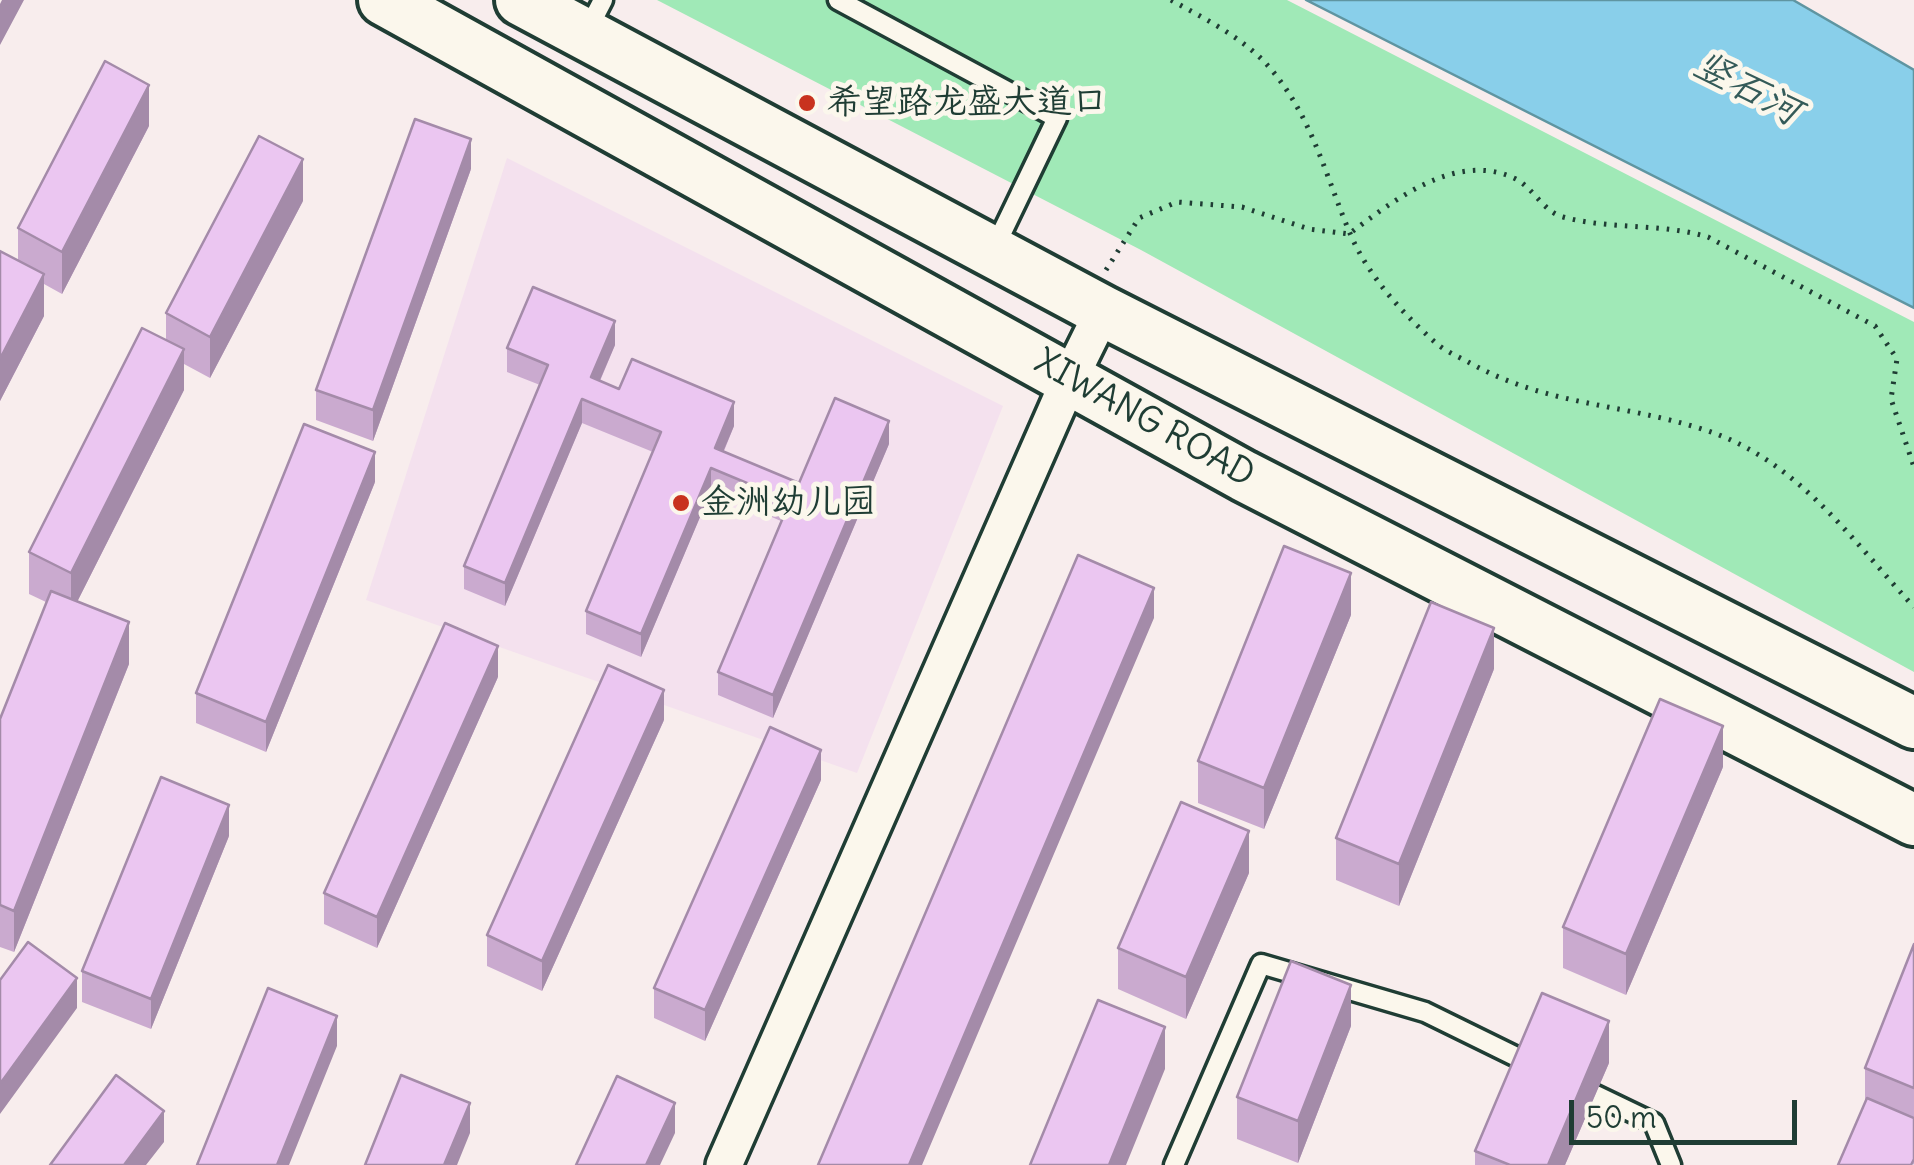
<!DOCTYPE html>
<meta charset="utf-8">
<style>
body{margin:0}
#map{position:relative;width:1914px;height:1165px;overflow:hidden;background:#f8eded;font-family:Delius,sans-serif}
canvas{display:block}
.scale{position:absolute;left:1569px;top:1100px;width:228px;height:45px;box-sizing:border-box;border:5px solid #1f3d34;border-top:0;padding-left:12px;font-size:30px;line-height:35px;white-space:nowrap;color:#1f3d34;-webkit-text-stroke:8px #fbf7ec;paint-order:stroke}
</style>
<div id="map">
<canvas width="1914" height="1165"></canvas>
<div class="scale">50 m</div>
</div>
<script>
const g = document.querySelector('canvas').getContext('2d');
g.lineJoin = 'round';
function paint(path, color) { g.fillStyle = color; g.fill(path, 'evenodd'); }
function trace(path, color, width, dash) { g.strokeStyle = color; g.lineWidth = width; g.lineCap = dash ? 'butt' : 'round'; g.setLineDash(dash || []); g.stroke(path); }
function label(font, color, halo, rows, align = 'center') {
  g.font = font + ' Delius,"LXGW WenKai TC",sans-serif'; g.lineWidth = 10; g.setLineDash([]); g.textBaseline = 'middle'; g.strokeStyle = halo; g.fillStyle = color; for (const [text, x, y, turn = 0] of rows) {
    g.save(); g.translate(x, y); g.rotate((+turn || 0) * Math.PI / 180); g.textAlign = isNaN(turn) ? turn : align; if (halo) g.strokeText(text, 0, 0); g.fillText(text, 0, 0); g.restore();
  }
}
const built = new Path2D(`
 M507,158l496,248 -146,367 -491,-173z`);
const green = new Path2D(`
 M657,0h630l627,322v350l-773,-422z`);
const water = new Path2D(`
 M1306,0h487l121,70v238z`);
const path = new Path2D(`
 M1171,0c34,19 73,38 99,68 42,49 55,106 79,163 18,44 53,82 88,113 10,8 22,13 33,19 78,43 150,40 232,66 94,29 148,109 212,178
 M1106,270l33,-52 38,-16 65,5 67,22 40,5c45,-34 108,-84 167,-55 17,9 28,33 47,38 49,13 99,6 145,20l167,89 22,33 -6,40 23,68`);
const lane = new Path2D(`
 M838,0l219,118 -64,133
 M587,31l16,-31
 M1575,1085l79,38 17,42
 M1174,1165l87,-201 164,48 108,53`);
const street = new Path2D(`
 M724,1165l346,-787 33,-67`);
const secondary = new Path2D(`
 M384,0l860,476 670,344
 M521,0l582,311 811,412`);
const wall = new Path2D(`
 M149,126l-87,168 -18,-10v32l-44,85v-150l18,9v-32z
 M471,169l-98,272 -57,-21v-30z
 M303,201l-93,177 -26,-14v26l-107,212 52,62 -115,288 -14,-5v-228l46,-117 -17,-8v-42l137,-212v-27z
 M615,345l-15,36 19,8 115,37 -10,25 75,32 90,-39 -116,274 -55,-23v-23l63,-151 -70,-30 -70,166 -55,-23v-23l67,-159 -71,-29 -77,183 -41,-17v-23l76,-181 -33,-13v-24z
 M375,482l-109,270 -70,-29v-30z
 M1351,615l-87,214 -66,-26v-42z
 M1494,669l-95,237 -63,-26v-42z
 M498,677l-121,271 -53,-24v-31z
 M664,720l-122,271 -55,-25v-31z
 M1723,767l-97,228 -63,-27v-41z
 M821,780l-116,261 -51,-23v-30z
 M229,836l-78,193 -69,-27v-31z
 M1249,873l-63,146 -68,-30v-41z
 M1914,944v221l-49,-61v-36z
 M1351,1026l-53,137 -61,-24v-42z
 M1609,1063l-44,102h-90v-14z`);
const shadedWall = new Path2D(`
 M2,0h22l-24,45v-41z
 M149,85v41l-87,168v-42z
 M471,139v30l-98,272v-31z
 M303,159v42l-93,177v-41z
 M44,274v42l-44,85v-42z
 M615,321v24l-24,56v-24z
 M184,349v41l-113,224v-41z
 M582,399v24l-77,183v-23z
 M734,402v24l-19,45v-23z
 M889,421v23l-116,274v-23z
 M375,452v30l-109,270v-30z
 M711,468v23l-70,166v-23z
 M1351,573v42l-87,214v-41z
 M1154,588v30l-232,547h-13z
 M129,622v42l-115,288v-41z
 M1494,628v41l-95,237v-42z
 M498,646v31l-121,271v-31z
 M664,690v30l-122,271v-30z
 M1723,726v41l-97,228v-41z
 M821,750v30l-116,261v-31z
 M229,805v31l-78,193v-30z
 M1249,831v42l-63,146v-42z
 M77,978v30l-77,106v-30z
 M1351,985v41l-53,137v-42z
 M337,1016v30l-48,119h-12z
 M1609,1021v42l-44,102h-17z
 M1165,1027v42l-39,96h-17z
 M470,1103v30l-13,32h-13z
 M675,1103v30l-15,32h-14z
 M164,1111v31l-18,23h-22z`);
const building = new Path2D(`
 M105,61l44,24 -87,167 -44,-24z
 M415,119l56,20 -98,271 -57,-20z
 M259,136l44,23 -93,178 -44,-24z
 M0,251l44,23 -44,85z
 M533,287l82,34 -24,56 28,12 13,-30 102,43 -19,46 84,35 36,-85 54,23 -116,274 -55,-23 72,-171 -79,-33 -70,166 -55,-23 75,-179 -79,-33 -77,184 -41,-17 84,-201 -41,-17z
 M142,328l42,21 -113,224 -42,-21z
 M304,424l71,28 -109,270 -70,-29z
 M1284,546l67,27 -87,215 -66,-27z
 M1078,555l76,33 -245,577h-91z
 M51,591l78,31 -115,289 -14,-6v-186z
 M1431,602l63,26 -95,236 -63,-26z
 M445,623l53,23 -121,271 -53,-24z
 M608,665l56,25 -122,271 -55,-26z
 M1660,699l63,27 -97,228 -63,-27z
 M770,727l51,23 -116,260 -51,-22z
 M161,777l68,28 -78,194 -69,-28z
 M1181,802l68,29 -63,146 -68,-29z
 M28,942l49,36 -77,106v-104z
 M1914,944v144l-49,-20z
 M1291,961l60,24 -53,136 -61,-24z
 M268,988l69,28 -60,149h-80z
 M1542,993l67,28 -61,144h-38l-35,-14z
 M1098,1000l67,27 -56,138h-79z
 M116,1075l48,36 -40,54h-74z
 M401,1075l69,28 -26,62h-79z
 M617,1076l58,27 -29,62h-70z
 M1867,1098l47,20v41l-3,6h-73z`);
const markers = [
 [807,103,10,"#c8321e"],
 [681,503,10,"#c8321e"]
];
const poiNames = [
 ["希望路龙盛大道口",827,103],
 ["金洲幼儿园",701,503]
];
const streetNames = [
 ["XIWANG ROAD",1144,419,29]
];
const waterNames = [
 ["竖石河",1747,89,28]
];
paint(built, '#f4e1ee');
paint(green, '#a0e9b7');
paint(water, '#89cfea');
trace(water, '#5f95a1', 2.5);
trace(lane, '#1f3d34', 25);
trace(street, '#1f3d34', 42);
trace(secondary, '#1f3d34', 58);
trace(path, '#1f3d34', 5, [2.5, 8]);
trace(lane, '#fbf7ec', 18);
trace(street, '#fbf7ec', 35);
trace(secondary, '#fbf7ec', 50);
paint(wall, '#caaacf');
paint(shadedWall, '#a48ba9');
paint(building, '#ebc6f1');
trace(building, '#a48ba9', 2.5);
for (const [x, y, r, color] of markers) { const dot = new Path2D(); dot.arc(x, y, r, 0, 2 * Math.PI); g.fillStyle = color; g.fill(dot); trace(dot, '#fbf7ec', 4); }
label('35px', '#1f3d34', '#fbf7ec', poiNames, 'left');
label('35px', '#1f3d34', '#fbf7ec', streetNames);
label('italic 38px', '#345a58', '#fbf7ec', waterNames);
</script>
